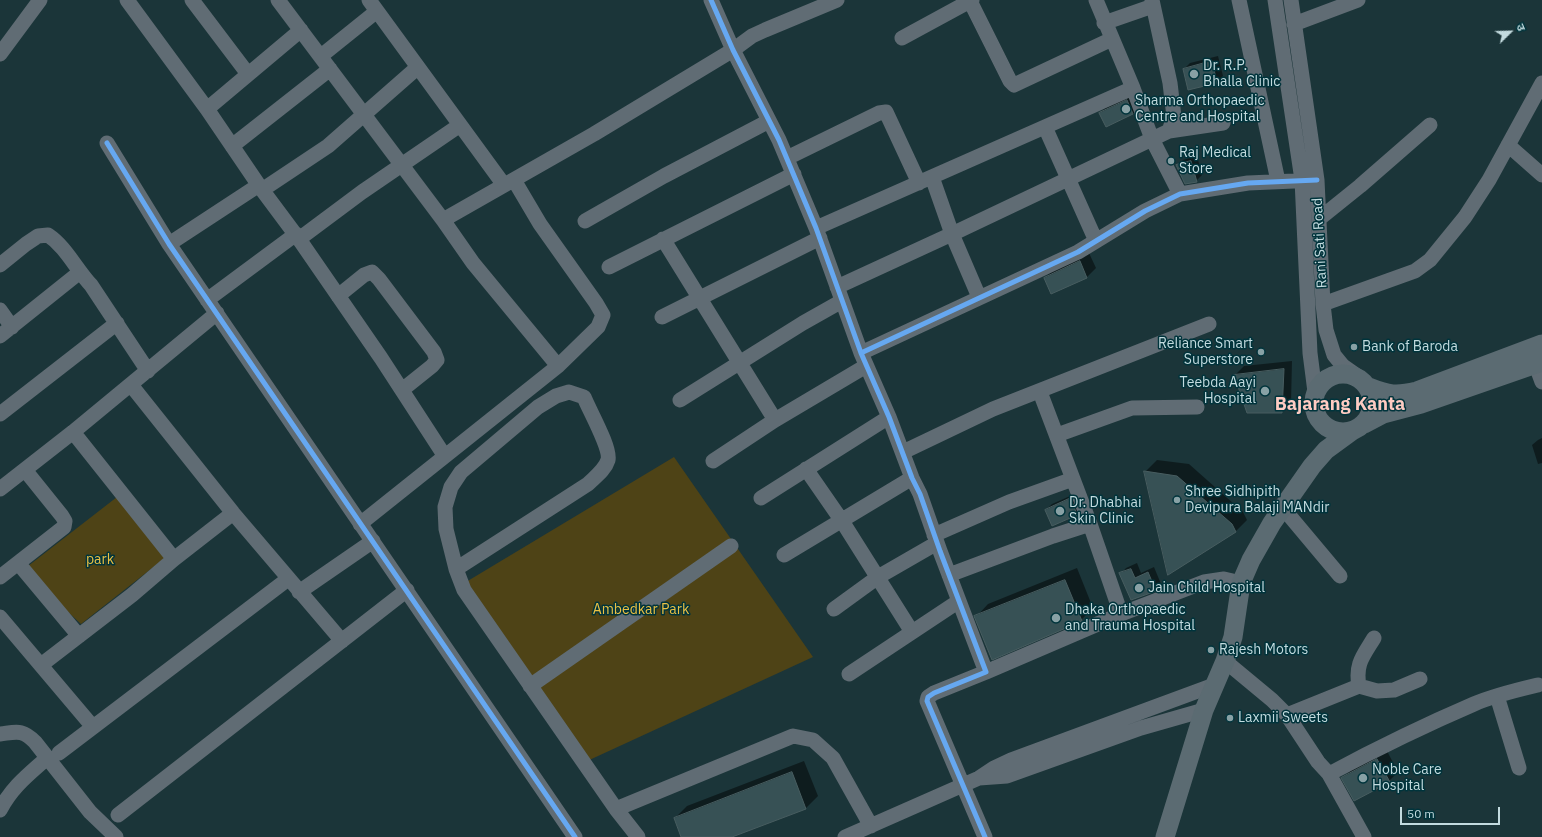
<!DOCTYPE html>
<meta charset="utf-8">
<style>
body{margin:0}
#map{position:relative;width:1542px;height:837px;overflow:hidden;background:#1b3539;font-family:"IBM Plex Sans","Noto Sans Devanagari",sans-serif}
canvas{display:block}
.north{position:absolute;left:1490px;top:12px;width:40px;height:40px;-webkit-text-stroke:3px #00343c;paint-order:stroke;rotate:67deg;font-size:11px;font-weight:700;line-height:16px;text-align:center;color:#c3dbdf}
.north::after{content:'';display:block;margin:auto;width:14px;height:18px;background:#c3dbdf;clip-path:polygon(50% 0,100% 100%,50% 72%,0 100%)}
.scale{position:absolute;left:1400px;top:807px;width:100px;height:18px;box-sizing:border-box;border:2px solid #c3dbdf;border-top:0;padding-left:5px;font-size:12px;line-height:14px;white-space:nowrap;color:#c3dbdf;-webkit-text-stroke:3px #00343c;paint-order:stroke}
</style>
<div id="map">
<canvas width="1542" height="837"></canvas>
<div class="north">उ</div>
<div class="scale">50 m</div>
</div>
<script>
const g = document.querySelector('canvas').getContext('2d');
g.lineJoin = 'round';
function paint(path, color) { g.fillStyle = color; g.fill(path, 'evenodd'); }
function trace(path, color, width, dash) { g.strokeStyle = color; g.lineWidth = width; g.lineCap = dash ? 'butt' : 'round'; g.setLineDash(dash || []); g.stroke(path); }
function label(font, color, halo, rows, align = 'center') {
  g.font = font + ' "IBM Plex Sans",sans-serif'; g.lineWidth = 3; g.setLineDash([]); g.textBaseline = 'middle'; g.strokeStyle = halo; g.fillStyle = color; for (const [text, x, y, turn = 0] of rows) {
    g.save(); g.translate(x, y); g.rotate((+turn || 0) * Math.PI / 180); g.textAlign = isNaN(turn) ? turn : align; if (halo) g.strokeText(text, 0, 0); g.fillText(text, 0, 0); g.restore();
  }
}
const green = new Path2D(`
 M674,457l139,200 -228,105 -119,-180z
 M117,497l53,57 -89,70 -58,-54z`);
const shadow = new Path2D(`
 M1218,56l5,20 -6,6 -28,7 -5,-20 6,-6z
 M1133,95l6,13 -6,6 -33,-1 6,-6z
 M1197,156l5,19 -6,6 -19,-15 6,-6z
 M1089,253l7,15 -9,9 -42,1 9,-9z
 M1292,361l-1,42 -9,9 -47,-37 9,-9z
 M1542,438v25l-4,1 -6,-19 6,-5z
 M1157,460l32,4 54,48 4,8 -12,12 -90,-60z
 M1077,493l5,15 -6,6 -30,-4 6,-6z
 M1137,563l4,10 13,-6 7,17 -5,6 -35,-16 5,-6z
 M1077,568l16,40 -12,12 -105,-3 12,-13z
 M1387,751l11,21 -9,9 -46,-3 9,-9z
 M804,761l14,35 -12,12 -77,29h-47l-7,-19 12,-12z`);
const building = new Path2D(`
 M1212,61l5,22 -29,7 -5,-21z
 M1127,100l6,14 -27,13 -7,-14z
 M1191,161l6,21 -12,2 -9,-19z
 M1080,261l7,17 -36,16 -7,-16z
 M1284,369l-2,44h-35l-13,-38z
 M1144,471l33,5 55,48 4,8 -68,43z
 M1071,498l6,17 -25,11 -7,-16z
 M1131,569l4,9 13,-6 8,19 -25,9 -12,-27z
 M1065,580l17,41 -90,39 -18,-44z
 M1377,759l13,23 -36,19 -13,-23z
 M792,772l14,37 -74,28h-51l-7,-19z`);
const minor = new Path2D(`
 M127,0l80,109
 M192,0l56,74
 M278,0l165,220 30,43 85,103
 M369,0l135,185
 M711,0l22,50 46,90 37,88 45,125 28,64 23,61 8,16 20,57 46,121 -52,21 -6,4 -1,4 58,136
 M1096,0l37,88 19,51 28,55
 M1152,0l18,83 4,34 -5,14
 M1239,0l39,181
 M1275,0l27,180 8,173 5,39
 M1291,0l26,180 6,124 3,26 8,25 9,11 17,12
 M970,1l40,80 4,4 98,-46
 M1104,23l49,-17
 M1294,24l64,-24
 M301,30l-94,79 53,78 41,55 80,116 63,97
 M902,38l70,-38
 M0,54l40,-54
 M321,56l56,-45
 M1045,127l51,114
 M107,143l62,101 406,593
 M1508,145l34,30
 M232,146l98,-77
 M787,158l92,-45 7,-1 33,71
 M932,177l20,57 27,63
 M262,190l66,-44 90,-79
 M1319,219l41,-33 70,-61
 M443,220l151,-86 139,-84 19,-14 13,-6 72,-30
 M585,221l79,-45 105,-55
 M816,228l317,-140
 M299,239l63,-47 98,-67
 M663,239l112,181
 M169,244l90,-59
 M0,265l26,-21 12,-8 10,-1c18,12 28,34 43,50l57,86
 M609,267l185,-93
 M837,287l115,-53 217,-103 54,-8
 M338,296l26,-21 8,-3 7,7 55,73 3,8 -5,6 -30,24
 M207,300l89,-66
 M1323,304l92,-33 15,-11 35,-43 24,-37 53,-97
 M0,310l12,17
 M662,317l158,-79
 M0,336l80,-64
 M861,353l217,-101 67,-41 35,-17 68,-11 69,-3
 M1532,355l10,27
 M131,385l102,128 109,128
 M1040,392l50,132 31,90
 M680,400l123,-77 39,-22
 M0,414l117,-91
 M73,432l101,127
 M1057,435l75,-27 65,-1
 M903,452l90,-43 216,-85
 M713,461l62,-41 91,-54
 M806,469l36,52 70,111
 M0,489l73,-57 144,-119
 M761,498l128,-81
 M1283,508l57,68
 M360,524l198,-158 40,-39 5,-12 -7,-12 -56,-79 -26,-44
 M934,535l75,-33 64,-23
 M784,555l128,-77
 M18,563l61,73
 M456,569l132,-85c7,-7 17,-14 20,-24 3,-12 -19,-50 -24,-63l-15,-5 -13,4 -18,11 -77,65 -10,15 -6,20 1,22 10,40 8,21 152,219 22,28
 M949,575l104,-39 37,-12
 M0,577l64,-50 1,-6 -3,-5 -37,-46
 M299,592l74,-51
 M834,609l44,-32 59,-34
 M0,617l93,110
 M1225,661l47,39 15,15 31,47 11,12 35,63
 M41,665l91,-70 42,-36 59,-46
 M986,672l135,-58 83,-32 20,-3 17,4
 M849,674l110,-73
 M530,686l201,-140
 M1359,686c-4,-22 4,-30 15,-48
 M1497,696l22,72
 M1287,715l72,-29 18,5 17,-1 26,-11
 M0,734c17,-2 22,-5 35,8l55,70 26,25
 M59,753l229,-174
 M1329,774c47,-25 96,-49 145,-70 21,-9 43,-14 64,-19
 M979,778l28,-2 134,-48 63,-18
 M616,809l177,-73 20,4 20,18 38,68
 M0,810c12,-23 28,-35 47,-52
 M118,815l289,-225
 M845,837l134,-59 15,-10 17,-8 203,-75`);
const major = new Path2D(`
 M1314 403a29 29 0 1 1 58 0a29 29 0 1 1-58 0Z
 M1369,387c20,8 27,9 48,4l125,-47
 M1364,424l19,-10 38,-10 121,-42
 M1165,837l39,-127 21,-49 8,-24 8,-54 10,-23 21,-37 40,-57 14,-16 26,-19`);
const cycleway = new Path2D(`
 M711,0l22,50 46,90 37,88 45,125 28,64 23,61 8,16 20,57 46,121 -52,21 -6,4 -1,4 58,136
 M107,143l62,101 406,593
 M861,353l217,-101 67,-41 35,-17 68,-11 69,-3`);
const markers = [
 [1194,74,5,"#88a1a5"],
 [1126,109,5,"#88a1a5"],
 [1171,161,4,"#88a1a5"],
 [1354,347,4,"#88a1a5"],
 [1261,352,4,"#88a1a5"],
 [1265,391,5,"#88a1a5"],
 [1177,500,4,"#88a1a5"],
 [1060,511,5,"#88a1a5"],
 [1139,588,5,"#88a1a5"],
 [1056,618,5,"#88a1a5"],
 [1211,650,4,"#88a1a5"],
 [1230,718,4,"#88a1a5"],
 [1363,778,5,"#88a1a5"]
];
const poiNames = [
 ["Dr. R.P.",1203,66],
 ["Bhalla Clinic",1203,82],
 ["Sharma Orthopaedic",1135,101],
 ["Centre and Hospital",1135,117],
 ["Raj Medical",1179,153],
 ["Store",1179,169],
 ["Reliance Smart",1253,344,"right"],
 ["Superstore",1253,360,"right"],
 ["Bank of Baroda",1362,347],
 ["Teebda Aayi",1256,383,"right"],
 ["Hospital",1256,399,"right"],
 ["Shree Sidhipith",1185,492],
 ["Devipura Balaji MANdir",1185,508],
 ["Dr. Dhabhai",1069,503],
 ["Skin Clinic",1069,519],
 ["Jain Child Hospital",1148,588],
 ["Dhaka Orthopaedic",1065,610],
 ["and Trauma Hospital",1065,626],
 ["Rajesh Motors",1219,650],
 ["Laxmii Sweets",1238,718],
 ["Noble Care",1372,770],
 ["Hospital",1372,786]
];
const streetNames = [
 ["Rani Sati Road",1320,243,-93]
];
const parkNames = [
 ["park",100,560],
 ["Ambedkar Park",641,610]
];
const districtNames = [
 ["Bajarang Kanta",1340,405]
];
paint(green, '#4e4316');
paint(shadow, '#0007');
paint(building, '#375155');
trace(building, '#485d60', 1);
trace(minor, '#606c74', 15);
trace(major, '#5b6b72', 19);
trace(cycleway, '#66a8f1', 5);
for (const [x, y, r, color] of markers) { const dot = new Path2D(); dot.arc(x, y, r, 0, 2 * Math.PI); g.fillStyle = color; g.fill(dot); trace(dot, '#00343c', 1.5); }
label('14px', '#c3dbdf', '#00343c', poiNames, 'left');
label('14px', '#c3dbdf', '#00343c', streetNames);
label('14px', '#ebc144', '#00343c', parkNames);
label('bold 18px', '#fecbc2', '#00343c', districtNames);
</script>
